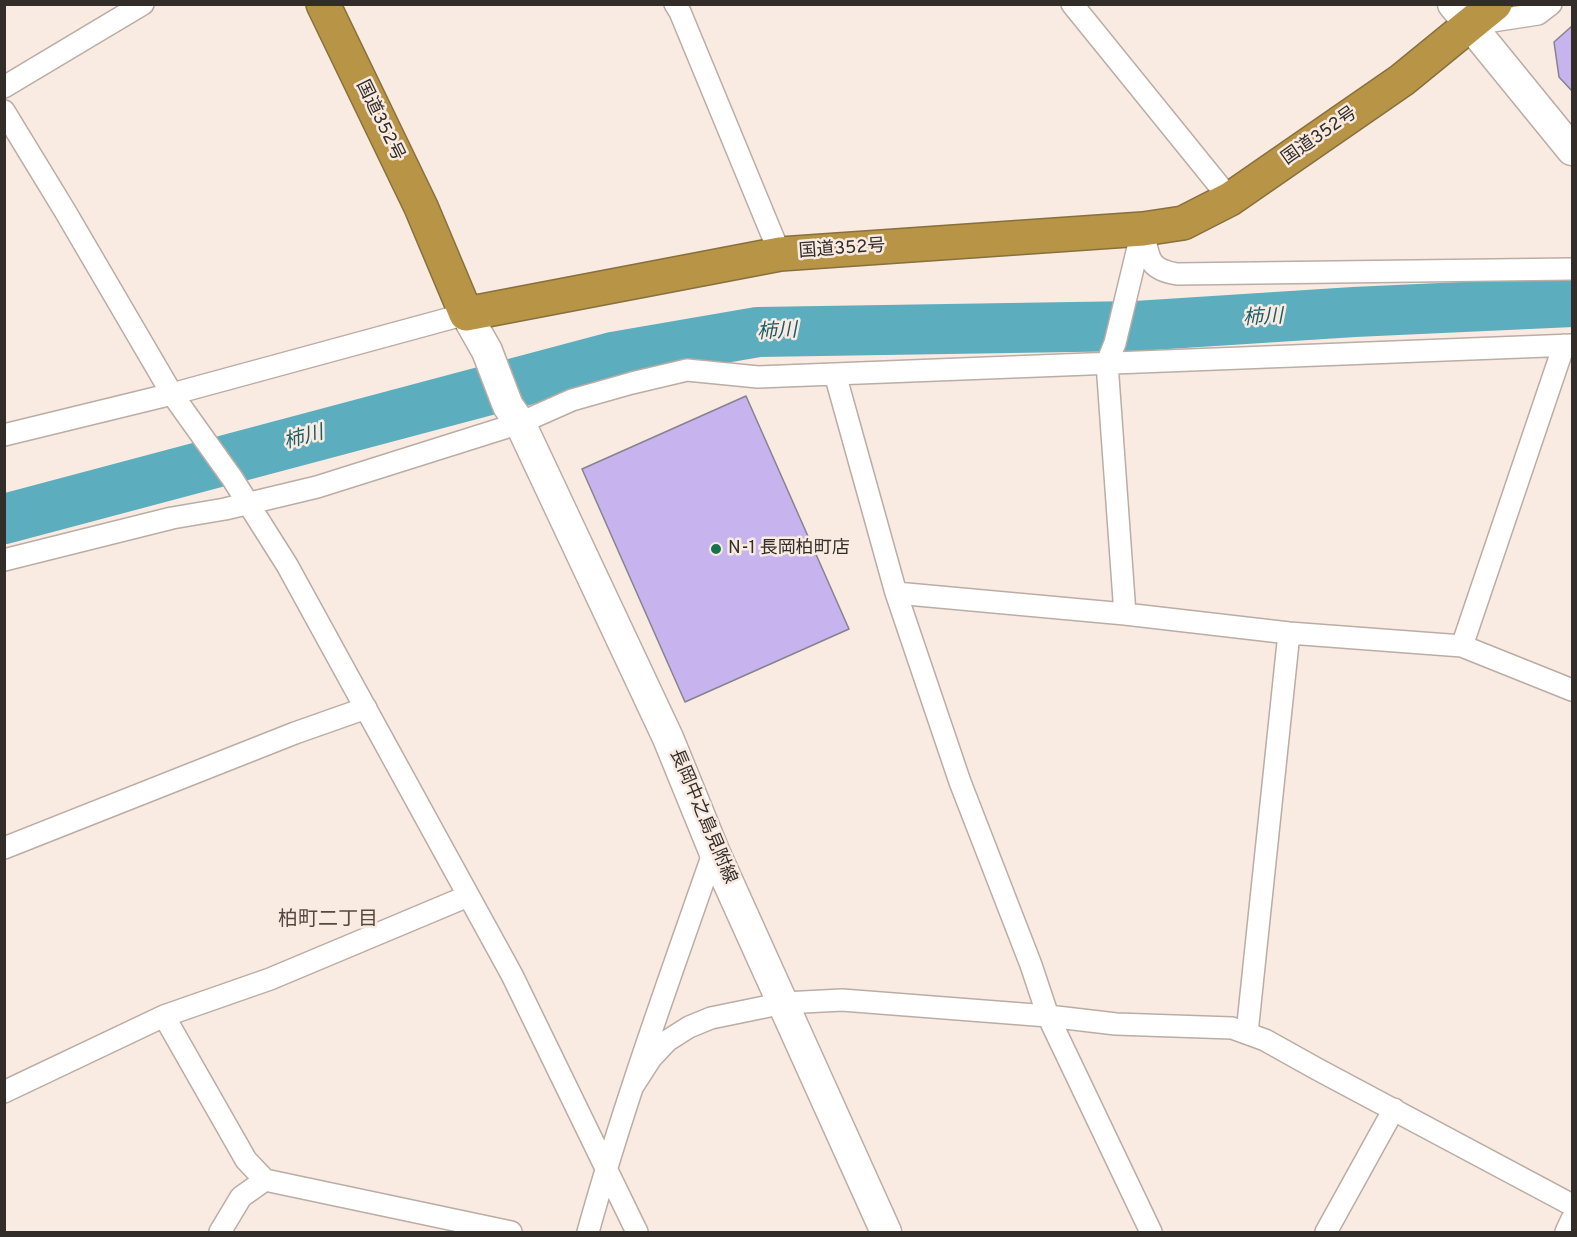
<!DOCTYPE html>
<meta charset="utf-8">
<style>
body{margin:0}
#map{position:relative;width:1577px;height:1237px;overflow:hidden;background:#f9ebe2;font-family:Overpass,sans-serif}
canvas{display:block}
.frame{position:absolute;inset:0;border:6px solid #322d29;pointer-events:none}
</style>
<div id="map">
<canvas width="1577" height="1237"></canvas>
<div class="frame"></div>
</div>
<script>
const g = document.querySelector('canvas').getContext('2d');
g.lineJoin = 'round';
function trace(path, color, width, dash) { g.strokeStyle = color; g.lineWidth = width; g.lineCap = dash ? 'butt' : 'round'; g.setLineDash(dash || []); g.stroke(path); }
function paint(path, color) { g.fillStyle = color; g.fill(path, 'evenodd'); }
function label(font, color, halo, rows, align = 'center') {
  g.font = font + ' Overpass,"Noto Sans JP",sans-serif'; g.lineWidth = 5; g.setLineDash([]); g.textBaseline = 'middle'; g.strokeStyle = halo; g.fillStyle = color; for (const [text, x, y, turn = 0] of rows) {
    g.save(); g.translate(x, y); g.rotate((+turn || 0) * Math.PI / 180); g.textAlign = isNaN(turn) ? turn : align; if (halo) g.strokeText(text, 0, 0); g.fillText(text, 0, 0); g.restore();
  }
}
const river = new Path2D(`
 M4,519l609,-162 145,-25 378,-6 218,-14 218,-10`);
const building = new Path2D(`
 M1572,26v65l-13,-14 -5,-35z
 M746,396l103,233 -164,73 -103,-233z`);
const street = new Path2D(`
 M675,4l5,8 100,242
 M1072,4l158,195
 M1473,24l65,-10 13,-10
 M4,87l139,-83
 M4,111l61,100 107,183 60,84 55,87 225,410 125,257
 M1143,229c6,27 3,40 34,45l395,-5
 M835,374l61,219 64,189 71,183 17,51 103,216
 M4,435l168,-41 294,-80
 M4,560l168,-42 53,-9 92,-22 203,-64 52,-23 60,-17 55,-13 71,7 814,-32
 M896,593l229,21 164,19 173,13 110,44
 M1125,614l-18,-251 8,-20 26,-108
 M1462,646l102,-301
 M4,848l291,-115 71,-25
 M164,1016l82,144 19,20 -24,17 -21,35
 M1247,1033l42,-400
 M633,1086l18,-28 16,-17 22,-14 22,-9 73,-15 58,-3 206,16 68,8 116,4 33,12 52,29 255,136
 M4,1092l160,-76 106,-37 198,-83
 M265,1180l246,52
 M588,1232c36,-129 82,-255 126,-381
 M1326,1232l68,-123
 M1566,1232l6,-13`);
const secondary = new Path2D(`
 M1453,4l119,146
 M466,314l21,37 21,55 12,17 148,315 46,113 172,381`);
const highway = new Path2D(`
 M323,4l98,203 45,107 314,-60 363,-25 40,-6 47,-24 172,-119 93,-76`);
const markers = [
 [716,549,6,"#14754c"]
];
const streetNames = [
 ["国道352号",379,121,64],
 ["国道352号",1320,137,-35],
 ["国道352号",842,250,-4],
 ["長岡中之島見附線",702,817,67]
];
const poiNames = [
 ["N-1 長岡柏町店",728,549]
];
const waterNames = [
 ["柿川",1263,319,-3],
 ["柿川",777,333,-3],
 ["柿川",304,439,-15]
];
const neighbourhoodNames = [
 ["柏町二丁目",328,921]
];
trace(river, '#5cadbd', 50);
paint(building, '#c7b3ed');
trace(building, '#86828f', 1.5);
trace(street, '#baada5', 24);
trace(secondary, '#baada5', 33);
trace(highway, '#88703c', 36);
trace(street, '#fff', 21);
trace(secondary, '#fff', 30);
trace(highway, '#b79446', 33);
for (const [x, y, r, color] of markers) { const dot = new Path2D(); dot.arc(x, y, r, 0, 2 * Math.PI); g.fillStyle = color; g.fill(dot); trace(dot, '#f9ebe2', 2); }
label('18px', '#322d29', '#f9ebe2', streetNames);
label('18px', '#322d29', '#f9ebe2', poiNames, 'left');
label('italic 20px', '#195d68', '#f9ebe2', waterNames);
label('20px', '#544942', '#f9ebe2', neighbourhoodNames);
</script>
